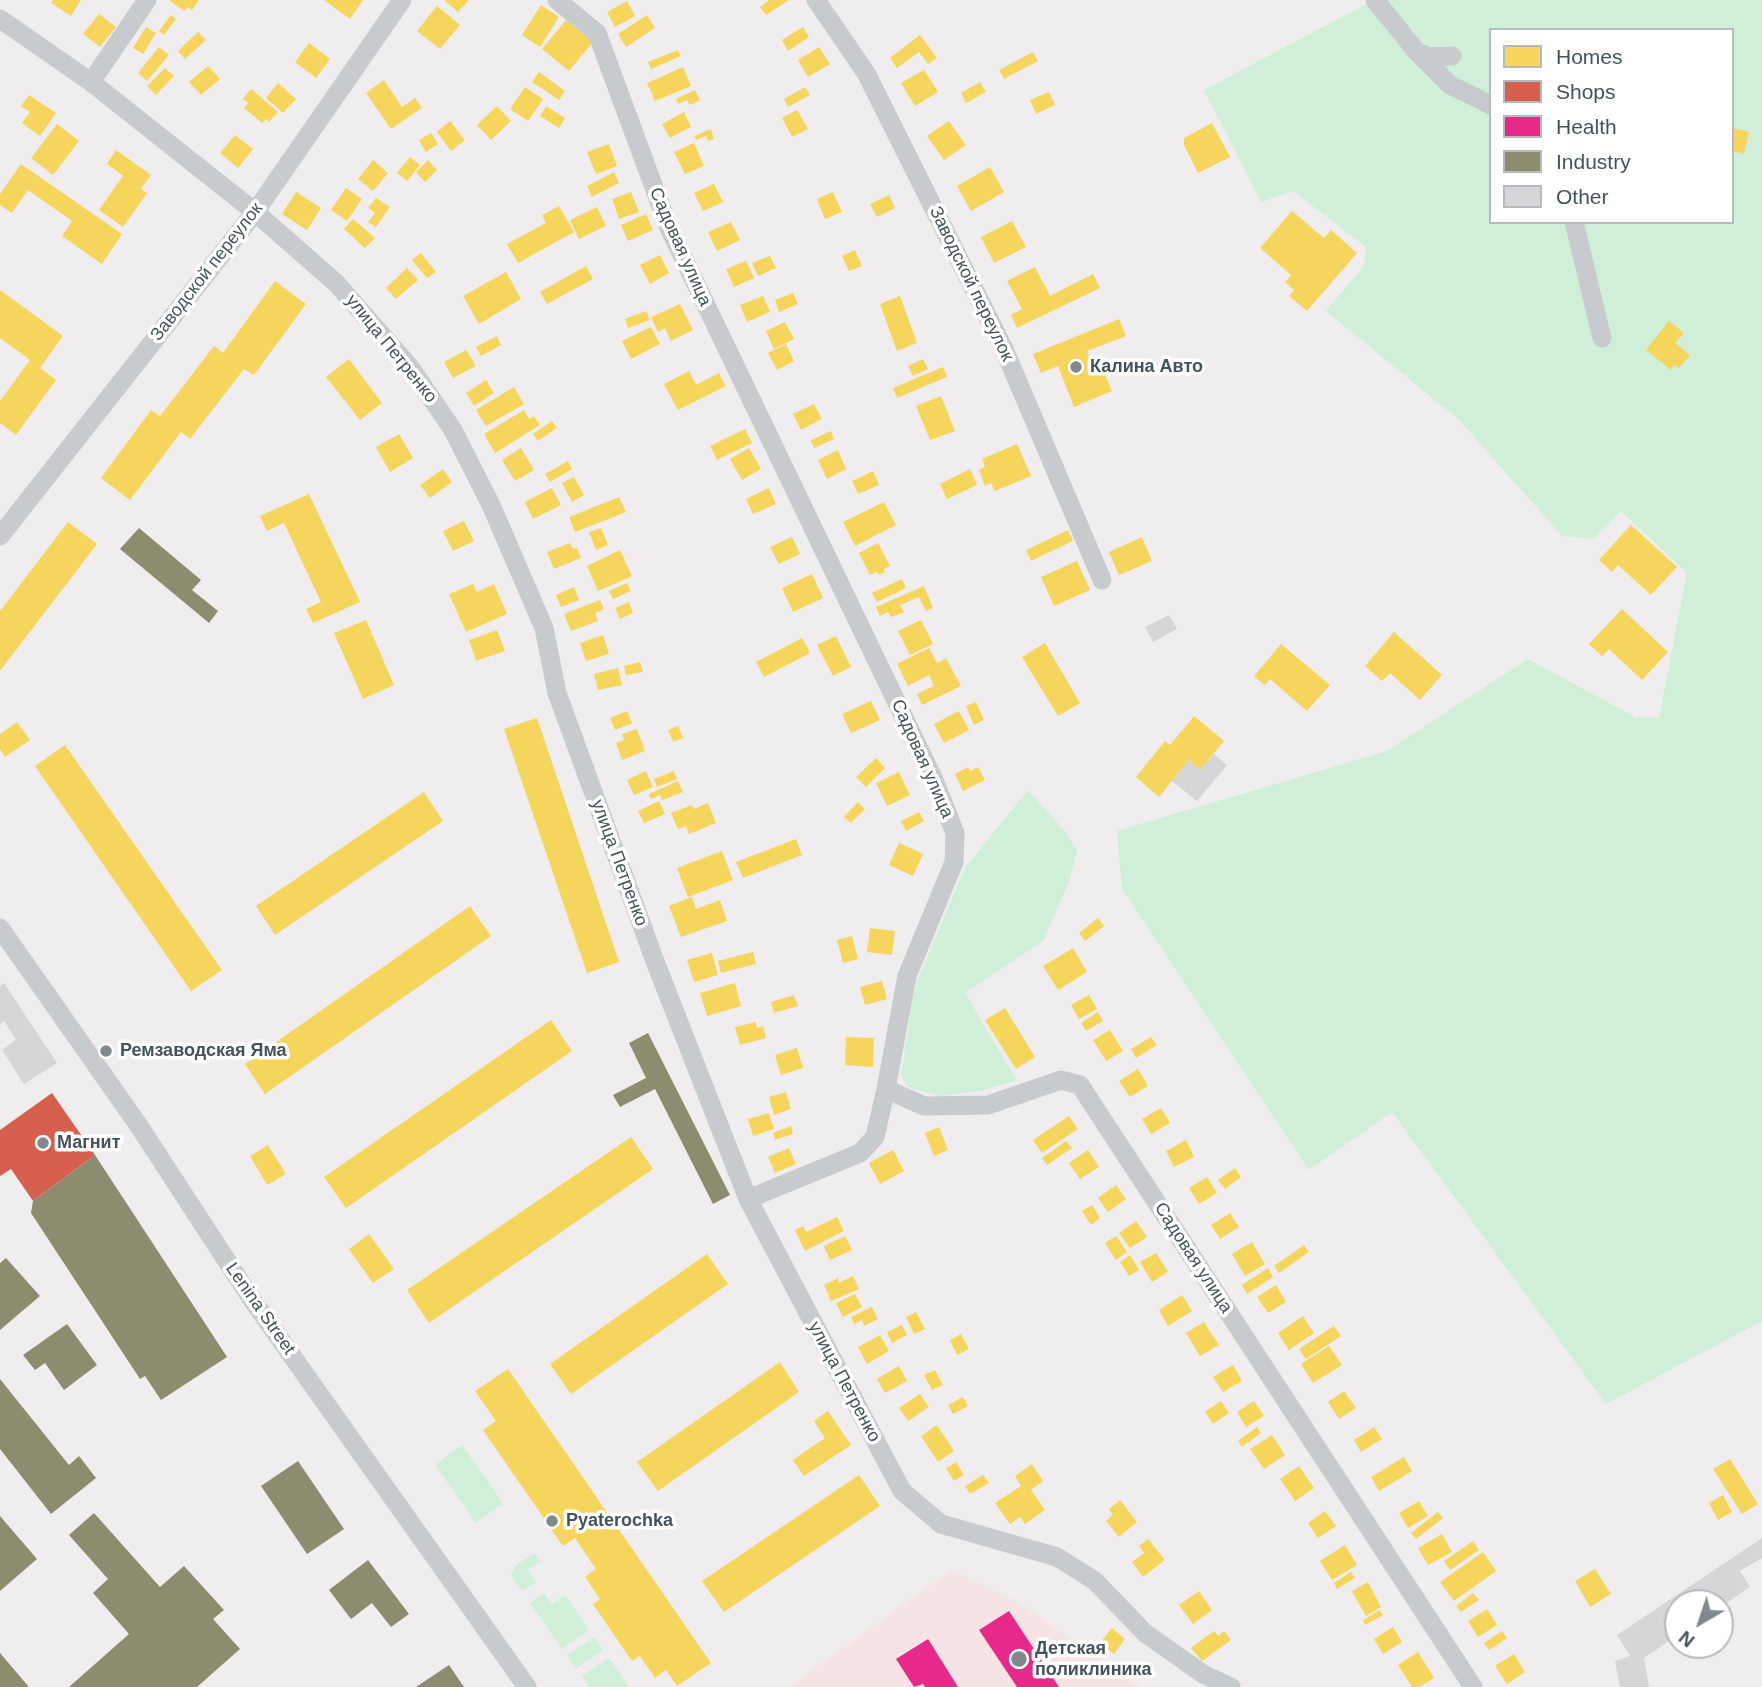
<!DOCTYPE html>
<meta charset="utf-8">
<style>
body{margin:0}
#map{position:relative;width:1762px;height:1687px;overflow:hidden;background:#efedee;font-family:Helvetica,sans-serif}
canvas{display:block}
.legend{position:absolute;left:1489px;top:28px;width:245px;height:196px;box-sizing:border-box;background:#fff;border:2px solid #b4babd;margin:0;padding:9px 12px;list-style:none;font-size:21px;color:#44535b}
.legend li{display:flex;align-items:center;gap:14px;height:35px}
.legend b{width:35px;border:2px solid #b4babd}
.north{position:absolute;left:1664px;top:1589px;width:70px;height:70px;box-sizing:border-box;background:#fff;border:2px solid #b4babd;border-radius:50%;rotate:219deg;font-size:19px;font-weight:700;line-height:28px;text-align:center;color:#44535b}
.north::after{content:'';display:block;margin:auto;width:24px;height:32px;background:#80898e;clip-path:polygon(50% 0,100% 100%,50% 72%,0 100%)}
</style>
<div id="map">
<canvas width="1762" height="1687"></canvas>
<ul class="legend">
<li><b style="height:19px;background:#f6d55c"></b>Homes</li>
<li><b style="height:19px;background:#d6604d"></b>Shops</li>
<li><b style="height:19px;background:#e7298a"></b>Health</li>
<li><b style="height:19px;background:#8c8c6e"></b>Industry</li>
<li><b style="height:19px;background:#d6d6d8"></b>Other</li>
</ul>
<div class="north">N</div>
</div>
<script>
const context = document.querySelector('canvas').getContext('2d');
context.lineJoin = 'round';
function paint(path, color) { context.fillStyle = color; context.fill(path, 'evenodd'); }
function trace(path, color, width, dash) { context.strokeStyle = color; context.lineWidth = width; context.lineCap = dash ? 'butt' : 'round'; context.setLineDash(dash || []); context.stroke(path); }
function label(font, color, halo, rows, align = 'center') {
  context.font = font + ' Helvetica,sans-serif'; context.lineWidth = 7; context.setLineDash([]); context.textBaseline = 'middle'; context.strokeStyle = halo; context.fillStyle = color; for (const [text, x, y, turn = 0] of rows) {
    context.save(); context.translate(x, y); context.rotate((+turn || 0) * Math.PI / 180); context.textAlign = isNaN(turn) ? turn : align; if (halo) context.strokeText(text, 0, 0); context.fillText(text, 0, 0); context.restore();
  }
}
paint(new Path2D(`
 M951,1570l64,30 125,87h-351z`), '#f6e3e4');
paint(new Path2D(`
 M1374,0h388v1321l-156,83 -214,-292 -83,58 -187,-281 -5,-58 270,-80 141,-92 107,58 24,1 28,-145 -66,-62 -27,28 -32,-3 -103,-116 -133,-109 38,-45 2,-19 -73,-56 -32,11 -57,-112zM1491,30h241v192h-241z
 M1028,790l38,42 11,19 -8,31 -26,59 -78,52 52,88 -38,10 -38,5 -33,-9 -7,-11 13,-87 51,-121z
 M462,1445l41,58 -27,20 -41,-58z
 M534,1553l7,8 -13,9 8,12 -14,9 -11,-15 4,-10z
 M544,1593l8,11 13,-9 24,35 -27,19 -32,-46z
 M594,1637l9,13 -27,19 -9,-13z
 M609,1658l20,29h-40l-7,-11z`), '#d0efd9');
paint(new Path2D(`
 M53,0h28l-10,16 -20,-13z
 M169,0h30l-7,10 -4,-3 -4,4z
 M324,0h39l-13,19z
 M444,0h25l-11,12z
 M769,0h20l-23,15 -6,-8z
 M627,1l8,15 -20,11 -8,-15z
 M541,5l18,12 -19,30 -18,-12z
 M437,6l23,19 -20,24 -23,-18z
 M99,14l17,13 -16,20 -17,-13z
 M171,15l5,4 -12,16 -5,-4z
 M647,15l8,13 -29,19 -8,-13z
 M566,20l27,22 -24,29 -27,-22z
 M146,27l10,6 -13,21 -10,-6z
 M803,27l6,10 -21,14 -6,-11z
 M198,32l8,8 -21,19 -7,-8z
 M920,35l17,23 -9,6 -9,-12 -22,16 -7,-10z
 M309,43l21,16 -14,19 -21,-16z
 M159,47l10,8 -22,26 -9,-8z
 M819,47l11,17 -22,13 -10,-17z
 M678,50l3,6 -30,13 -3,-7z
 M1033,52l5,9 -34,18 -5,-9z
 M208,66l12,13 -19,16 -12,-13z
 M683,67l8,19 -36,15 -8,-18z
 M165,68l9,8 -18,19 -9,-9z
 M924,70l14,22 -23,14 -14,-23z
 M539,72l26,19 -6,9 -27,-18z
 M384,80l18,27 13,-9 7,10 -31,21 -25,-36z
 M980,82l6,10 -20,11 -5,-10z
 M278,83l18,16 -13,14 -17,-15z
 M525,87l18,12 -15,22 -18,-12z
 M805,87l5,8 -22,12 -4,-8z
 M251,89l27,23 -9,10 -3,-3 -4,4 -18,-15 4,-5 -5,-4z
 M695,90l5,10 -10,5 -3,-5 -9,4 -2,-5z
 M1049,92l6,13 -19,9 -6,-14z
 M29,95l27,18 -16,23 -18,-13 8,-11 -9,-6z
 M497,106l14,15 -20,19 -14,-15z
 M546,106l19,12 -6,10 -19,-12z
 M797,110l11,19 -16,8 -10,-19z
 M684,112l7,15 -21,11 -8,-14z
 M450,121l15,19 -14,11 -14,-19z
 M949,121l17,24 -22,15 -17,-24z
 M1212,123l18,34 -32,16 -14,-28v-7z
 M57,124l22,17 -26,34 -22,-17z
 M1732,128l17,4 -5,22 -12,-3z
 M711,129l3,10 -6,2 -2,-5 -10,4 -2,-4z
 M431,133l7,11 -12,8 -7,-12z
 M235,135l18,14 -15,19 -18,-15z
 M694,143l10,23 -19,8 -11,-22z
 M609,144l8,22 -21,8 -9,-22z
 M116,150l35,25 -10,14 6,4 -24,34 -24,-17 24,-34 -16,-12z
 M410,157l10,8 -13,16 -10,-8z
 M373,160l15,13 -15,18 -15,-12z
 M428,160l9,10 -12,12 -9,-10z
 M21,164l101,70 -20,30 -40,-28 10,-15 -44,-31 -16,23 -12,-8v-11z
 M990,167l14,25 -33,19 -14,-25z
 M614,172l5,11 -27,14 -5,-11z
 M714,184l9,18 -20,9 -9,-18z
 M346,188l16,11 -15,22 -16,-11z
 M296,192l25,16 -14,22 -25,-16z
 M631,192l8,20 -20,7 -7,-20z
 M833,192l9,20 -17,7 -8,-20z
 M889,195l6,13 -18,9 -7,-13z
 M376,198l14,9 -14,20 -8,-5 7,-9 -7,-5z
 M559,206l15,26 -56,31 -11,-19 39,-21 -4,-8z
 M597,207l9,19 -27,13 -9,-19z
 M1292,211l32,27 7,-8 26,23 -50,58 -18,-15 5,-6 -9,-8 6,-7 -31,-27z
 M646,214l7,16 -25,11 -7,-16z
 M353,219l22,19 -10,10 -21,-19z
 M1012,221l14,26 -32,16 -13,-26z
 M731,222l9,18 -23,11 -9,-19z
 M855,250l7,16 -13,5 -7,-15z
 M421,253l15,19 -9,6 -15,-18z
 M660,255l9,18 -19,11 -10,-19z
 M770,256l6,12 -18,8 -6,-13z
 M746,261l8,17 -20,9 -8,-18z
 M586,266l7,13 -46,25 -7,-12z
 M1035,267l15,29 43,-22 7,14 -83,40 -6,-13 11,-6 -15,-28z
 M407,268l11,12 -22,19 -10,-11z
 M506,272l15,27 -42,25 -16,-28z
 M275,281l31,23 -52,71 -10,-6 -54,70 -9,-7 -51,68 -29,-22 50,-68 9,6 54,-70 9,7z
 M0,290l63,46 -23,32 16,12 -40,55 -16,-12v-22l30,-41 -30,-22z
 M793,293l5,11 -19,8 -4,-12z
 M763,296l7,16 -23,10 -7,-17z
 M900,296l17,47 -20,8 -17,-47z
 M680,304l13,26 -22,11 -6,-13 -7,4 -7,-15z
 M646,311l4,9 -22,8 -3,-9z
 M1119,319l7,17 -39,15 9,22 7,-3 9,21 -38,16 -16,-41 -17,7 -8,-19z
 M1669,321l15,12 -9,10 15,12 -11,13 -5,-3 -3,5 -25,-20z
 M785,322l9,17 -20,10 -8,-18z
 M651,327l9,17 -29,15 -9,-18z
 M497,336l4,9 -20,11 -5,-9z
 M786,344l8,17 -17,9 -9,-17z
 M466,350l10,16 -23,12 -9,-16z
 M349,359l33,44 -22,17 -34,-43z
 M923,359l5,10 -15,7 -5,-10z
 M943,367l4,10 -50,21 -4,-10z
 M689,371l7,14 23,-12 7,13 -48,24 -14,-26z
 M486,380l8,13 -20,13 -8,-13z
 M514,387l10,17 -38,22 -10,-16z
 M941,396l14,35 -25,9 -14,-34z
 M814,404l8,15 -21,11 -8,-16z
 M524,410l5,9 5,-3 6,9 -45,28 -11,-19z
 M552,421l5,7 -19,13 -5,-7z
 M745,429l7,14 -35,17 -7,-14z
 M831,431l3,8 -20,9 -3,-8z
 M399,434l14,24 -23,14 -14,-25z
 M1017,444l14,32 -36,15 -4,-8 -6,3 -6,-16 6,-3 -3,-8z
 M521,448l13,22 -19,11 -13,-21z
 M749,448l12,21 -19,11 -12,-21z
 M838,450l8,19 -19,10 -9,-19z
 M568,461l4,8 -22,13 -5,-8z
 M443,469l9,13 -22,16 -10,-13z
 M970,469l7,16 -30,14 -7,-15z
 M873,471l6,14 -21,9 -6,-13z
 M574,477l10,18 -12,7 -10,-19z
 M552,488l9,17 -28,14 -8,-17z
 M769,488l7,16 -23,10 -7,-15z
 M309,494l51,108 -47,21 -7,-14 15,-7 -37,-79 -17,8 -7,-15z
 M619,497l7,15 -51,20 -6,-15z
 M884,502l12,23 -41,21 -12,-24z
 M464,521l10,20 -21,10 -10,-20z
 M68,522l29,22 -97,127v-60z
 M1631,525l46,42 -26,28 -33,-30 -6,7 -13,-12z
 M601,528l7,17 -12,5 -7,-18z
 M1068,530l5,11 -42,20 -5,-11z
 M792,537l8,17 -21,10 -9,-17z
 M1142,537l10,24 -33,14 -10,-23z
 M570,543l3,6 4,-1 4,10 -27,11 -7,-17z
 M878,543l12,23 -6,3 1,3 -6,3 -2,-3 -7,3 -11,-22z
 M620,550l12,26 -34,15 -11,-25z
 M1077,561l13,29 -36,16 -13,-29z
 M812,574l11,24 -30,14 -11,-24z
 M902,579l4,9 -29,14 -5,-9z
 M627,583l4,8 -18,8 -4,-8z
 M473,584l4,8 17,-8 13,30 -41,18 -17,-38z
 M924,586l9,22 -7,3 -7,-14 -19,8 4,7 -13,5 -3,-5 -8,4 -4,-9z
 M574,587l5,13 -18,7 -5,-12z
 M600,600l4,9 -9,4 3,8 -27,10 -7,-17z
 M629,602l4,11 -13,6 -5,-11z
 M1622,609l46,43 -26,28 -33,-31 -7,7 -13,-12z
 M366,620l28,65 -31,14 -29,-66z
 M921,620l12,24 -23,11 -12,-24z
 M497,630l8,21 -29,10 -7,-21z
 M1394,632l48,43 -22,25 -30,-27 -8,8 -17,-15z
 M603,635l6,19 -23,7 -6,-18z
 M836,636l15,31 -18,9 -16,-31z
 M802,638l8,15 -46,24 -8,-15z
 M1045,643l35,60 -22,13 -36,-59z
 M1281,644l49,41 -23,26 -37,-32 -5,6 -11,-9z
 M929,648l8,15 9,-5 15,28 -39,19 -5,-11 17,-8 -5,-11 -21,11 -11,-22z
 M640,662l3,10 -17,3 -2,-9z
 M618,668l4,17 -24,5 -4,-16z
 M871,701l9,19 -29,13 -9,-19z
 M976,702l8,18 -10,5 -8,-19z
 M627,711l5,12 -17,7 -5,-12z
 M959,711l10,19 -25,13 -10,-19z
 M1194,716l30,25 -24,29 -11,-10 -30,37 -23,-20 29,-36 5,4z
 M537,718l82,244 -32,11 -83,-244z
 M17,722l13,18 -25,17 -5,-8v-15z
 M678,726l5,12 -10,4 -5,-12z
 M637,729l8,22 -23,9 -6,-17 8,-3 -2,-6z
 M65,745l157,225 -31,21 -156,-225z
 M876,758l9,10 -19,19 -10,-10z
 M968,767l2,4 8,-4 7,13 -22,11 -8,-17z
 M646,771l7,16 -19,8 -7,-15z
 M674,771l3,8 -20,8 -3,-8z
 M899,772l11,23 -23,11 -11,-23z
 M678,781l5,11 -21,8 -2,-5 -9,4 -2,-5z
 M424,792l19,29 -168,114 -19,-29z
 M659,801l6,13 -21,9 -6,-12z
 M858,802l7,7 -14,14 -7,-6z
 M708,803l8,20 -27,11 -3,-8 -8,3 -7,-16 21,-8 2,4z
 M919,812l5,9 -18,10 -5,-10z
 M796,839l6,16 -59,23 -7,-16z
 M899,843l24,11 -10,22 -24,-11z
 M722,851l11,29 -45,17 -11,-29z
 M692,897l4,12 24,-9 7,21 -46,16 -12,-31z
 M470,906l21,30 -226,158 -20,-30z
 M1098,918l6,8 -19,15 -6,-8z
 M870,928l25,3 -3,24 -25,-3z
 M852,936l6,23 -15,4 -6,-23z
 M1073,948l14,24 -29,18 -15,-24z
 M753,952l3,12 -35,9 -3,-12z
 M712,953l6,22 -24,7 -7,-22z
 M882,981l5,18 -22,6 -5,-18z
 M735,983l6,23 -34,10 -7,-23z
 M794,995l4,11 -24,7 -3,-11z
 M1089,995l8,14 -18,10 -8,-14z
 M1005,1008l30,49 -19,12 -31,-49z
 M1098,1012l5,9 -17,10 -5,-8z
 M551,1020l21,31 -226,157 -22,-31z
 M756,1022l1,6 6,-2 3,12 -26,7 -5,-18z
 M1110,1030l13,21 -17,10 -13,-21z
 M846,1037l28,1 -1,29 -28,-2z
 M1151,1037l6,8 -21,13 -5,-9z
 M797,1048l6,20 -22,7 -6,-20z
 M1138,1069l10,17 -18,11 -11,-16z
 M786,1092l5,17 -17,6 -5,-18z
 M1161,1108l9,15 -19,11 -9,-15z
 M769,1113l5,16 -21,7 -5,-17z
 M1069,1116l9,13 -36,24 -9,-13z
 M791,1126l2,8 -18,6 -2,-7z
 M939,1127l9,23 -14,6 -9,-23z
 M631,1137l22,32 -224,154 -22,-33z
 M1186,1140l8,17 -20,10 -8,-16z
 M1066,1141l6,7 -25,17 -5,-7z
 M268,1145l18,29 -19,11 -17,-29z
 M789,1148l7,16 -21,9 -7,-16z
 M893,1150l11,21 -24,13 -11,-21z
 M1088,1150l11,17 -19,12 -11,-16z
 M1235,1168l6,9 -16,12 -7,-9z
 M1207,1177l10,16 -18,11 -10,-16z
 M1116,1185l10,14 -18,13 -10,-14z
 M1092,1205l8,13 -9,7 -9,-14z
 M1230,1213l9,14 -19,12 -9,-14z
 M837,1217l7,14 -39,20 -10,-21 8,-4 3,6z
 M1136,1221l11,16 -17,11 -11,-15z
 M369,1234l25,35 -21,14 -24,-34z
 M845,1236l7,14 -22,10 -6,-14z
 M1116,1236l11,16 -11,8 -11,-17z
 M1252,1242l13,22 -20,12 -13,-22z
 M1304,1245l5,7 -30,21 -5,-7z
 M1156,1253l12,19 -16,10 -12,-20z
 M707,1254l21,30 -157,110 -21,-30z
 M1130,1255l9,15 -10,6 -9,-14z
 M1268,1268l5,9 -26,17 -5,-9z
 M853,1276l6,13 -28,12 -7,-16 14,-7 1,5z
 M1276,1285l10,17 -18,11 -11,-16z
 M855,1294l7,13 -19,10 -7,-14z
 M1182,1295l10,16 -24,15 -9,-16z
 M872,1307l6,12 -14,7 -2,-6 -8,4 -3,-7z
 M916,1312l9,17 -11,5 -8,-17z
 M1303,1316l11,17 -25,17 -11,-17z
 M1204,1322l15,23 -19,11 -14,-23z
 M902,1325l5,10 -15,8 -5,-11z
 M1334,1326l7,10 -35,23 -7,-10z
 M961,1334l8,15 -12,6 -7,-15z
 M880,1335l9,16 -22,13 -9,-17z
 M1329,1346l13,19 -29,18 -12,-19z
 M780,1362l19,30 -141,99 -21,-29z
 M1233,1365l9,16 -19,11 -10,-15z
 M899,1366l8,15 -22,12 -8,-14z
 M508,1369l203,294 -34,23 -11,-16 -11,8 -15,-22 -8,5 -39,-57 7,-5 -15,-22 11,-8 -21,-31 -12,8 -80,-116 13,-9 -21,-30z
 M935,1370l8,15 -11,5 -8,-15z
 M1344,1391l12,17 -17,11 -11,-17z
 M920,1394l9,13 -21,14 -9,-13z
 M963,1397l5,9 -15,8 -5,-9z
 M1221,1401l8,12 -16,11 -8,-12z
 M1254,1401l10,15 -18,11 -9,-15z
 M828,1411l23,34 -47,31 -11,-16 32,-22 -11,-17z
 M937,1425l17,26 -16,11 -17,-26z
 M1257,1427l4,6 -19,14 -4,-6z
 M1374,1427l8,12 -21,13 -7,-12z
 M1272,1435l13,20 -21,14 -14,-20z
 M1404,1457l8,14 -33,20 -8,-14z
 M1730,1459l28,45 -16,10 -29,-45z
 M956,1462l8,13 -10,6 -8,-13z
 M1032,1464l11,17 -12,9 14,20 -20,14 -5,-7 -10,7 -15,-21 26,-17 -6,-10z
 M1299,1466l15,22 -19,13 -15,-22z
 M859,1475l21,31 -156,106 -22,-31z
 M983,1475l6,8 -19,11 -5,-8z
 M1723,1495l9,17 -14,8 -9,-17z
 M1120,1500l17,22 -18,15 -13,-16 7,-6 -4,-6z
 M1419,1501l9,15 -20,12 -9,-15z
 M1325,1511l11,15 -18,12 -10,-15z
 M1438,1512l5,6 -27,21 -5,-6z
 M1442,1534l10,18 -24,13 -10,-17z
 M1148,1539l17,21 -22,17 -11,-15 12,-9 -5,-7z
 M1473,1541l6,9 -29,20 -6,-9z
 M1345,1545l12,20 -25,15 -12,-19z
 M1483,1552l13,19 -42,30 -14,-19z
 M1595,1569l16,25 -21,13 -15,-26z
 M1351,1572l4,6 -18,11 -3,-6z
 M1368,1582l13,25 -15,9 -14,-25z
 M1199,1591l13,19 -19,14 -14,-19z
 M1473,1593l6,7 -18,12 -5,-6z
 M1487,1609l10,16 -19,12 -10,-16z
 M1380,1610l3,5 -18,10 -2,-5z
 M1393,1627l9,15 -19,12 -9,-15z
 M1112,1628l13,11 -11,15 -14,-11z
 M1214,1631l4,5 6,-5 7,9 -29,21 -11,-13z
 M1502,1631l5,7 -18,12 -5,-7z
 M1418,1652l16,26 -15,9h-7l-14,-22z
 M1514,1654l11,18 -18,12 -12,-18z`), '#f6d55c');
paint(new Path2D(`
 M52,1093l43,62 -62,46 -22,-32 -11,7v-46z`), '#d6604d');
paint(new Path2D(`
 M1009,1611l50,76h-42l-38,-57z
 M928,1639l30,48h-33l-2,-3 -9,3 -18,-28z`), '#e7298a');
paint(new Path2D(`
 M139,528l62,52 -9,10 26,21 -9,12 -89,-74z
 M648,1033l82,162 -17,9 -58,-115 -35,18 -7,-12 33,-17 -17,-35z
 M95,1155l132,202 -66,43 -16,-24 -5,3 -109,-166 2,-12z
 M6,1258l34,38 -40,34v-67z
 M67,1324l30,41 -33,25 -19,-27 -10,7 -12,-15z
 M0,1379l69,86 10,-9 17,22 -45,36 -51,-65z
 M298,1461l46,68 -37,25 -46,-68z
 M94,1513l66,74 24,-21 40,44 -11,9 27,30 -43,38h-128l60,-53 -36,-41 15,-14 -39,-44z
 M0,1516l37,43 -37,32z
 M368,1560l41,54 -18,13 -19,-24 -21,16 -22,-29z
 M0,1653l29,34h-29z
 M449,1665l15,22h-48z`), '#8c8c6e');
paint(new Path2D(`
 M1169,615l8,14 -24,13 -8,-15z
 M1214,754l13,11 -30,36 -25,-20 17,-21 11,10z
 M4,983l53,80 -33,21 -22,-34 14,-10 -12,-19 -4,3v-38z
 M1762,1538v20l-22,13 10,16 -30,20v-4h-42v32l-34,23 5,29h-29l-5,-26 15,-5 -13,-21z`), '#d6d6d8');
trace(new Path2D(`
 M557,0l40,33 72,195 265,552 21,53 -1,29 -47,114 -21,113 38,17 64,-1 73,-25 19,5 393,602
 M816,0l50,73 138,276 98,231
 M1375,0l42,52 13,5 22,-1
 M0,19l91,63 164,130 81,71 74,84 43,63 38,75 53,123 13,65 99,271 92,235 154,292 39,33 116,33 38,24 50,52 58,41 28,13
 M1418,53l32,32 41,20
 M91,82l56,-82
 M1574,222l28,116
 M0,536l255,-324 147,-212
 M0,928l139,198 114,175 274,386
 M748,1199l112,-46 15,-16 11,-48`), '#c7cbcd', 19);
for (const [x, y, r, color] of [
 [1076,367,7,"#80898e"],
 [106,1051,7,"#80898e"],
 [43,1143,7,"#80898e"],
 [552,1521,7,"#80898e"],
 [1019,1659,9,"#80898e"]
]) { const dot = new Path2D(); dot.arc(x, y, r, 0, 2 * Math.PI); context.fillStyle = color; context.fill(dot); trace(dot, '#fff', 2.5); }
label('18px', '#44535b', '#fff', [
 ["Садовая улица",680,247,66],
 ["Заводской переулок",207,272,-52],
 ["Заводской переулок",971,284,64],
 ["улица Петренко",391,349,51],
 ["Садовая улица",922,759,66],
 ["улица Петренко",619,863,70],
 ["Садовая улица",1193,1258,57],
 ["Lenina Street",260,1309,55],
 ["улица Петренко",844,1382,62]
]);
label('bold 18px', '#44535b', '#fff', [
 ["Калина Авто",1090,367],
 ["Ремзаводская Яма",120,1051],
 ["Магнит",57,1143],
 ["Pyaterochka",566,1521],
 ["Детская",1035,1649],
 ["поликлиника",1035,1670]
], 'left');
</script>
